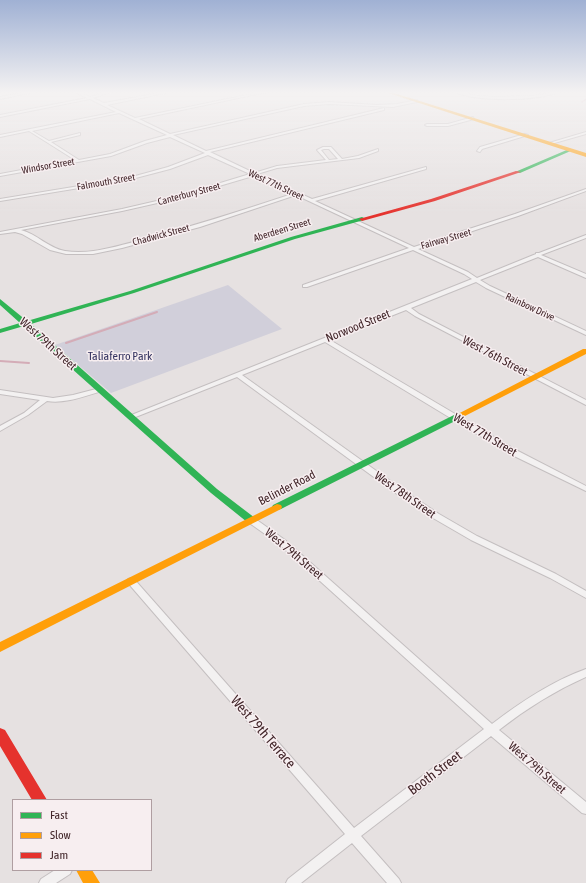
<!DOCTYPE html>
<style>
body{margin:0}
#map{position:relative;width:586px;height:883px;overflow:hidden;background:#e6e1e1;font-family:"Asap Condensed",sans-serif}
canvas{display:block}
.legend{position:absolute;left:12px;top:799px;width:140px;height:72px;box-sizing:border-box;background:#f7eef0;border:1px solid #af9ea1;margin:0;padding:5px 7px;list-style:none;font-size:12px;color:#42262a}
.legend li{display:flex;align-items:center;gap:8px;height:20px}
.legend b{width:20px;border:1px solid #af9ea1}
</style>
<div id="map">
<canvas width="586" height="883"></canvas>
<ul class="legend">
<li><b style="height:5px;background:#30b455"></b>Fast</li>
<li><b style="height:5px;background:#ff9f0a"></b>Slow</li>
<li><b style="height:5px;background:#e5322d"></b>Jam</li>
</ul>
</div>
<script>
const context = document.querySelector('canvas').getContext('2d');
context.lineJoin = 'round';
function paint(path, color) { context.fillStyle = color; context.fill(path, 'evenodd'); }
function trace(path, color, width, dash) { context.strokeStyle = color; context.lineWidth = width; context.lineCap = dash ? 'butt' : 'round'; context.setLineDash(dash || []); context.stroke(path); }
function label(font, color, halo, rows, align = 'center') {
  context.font = font + ' "Asap Condensed",sans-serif'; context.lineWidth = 3; context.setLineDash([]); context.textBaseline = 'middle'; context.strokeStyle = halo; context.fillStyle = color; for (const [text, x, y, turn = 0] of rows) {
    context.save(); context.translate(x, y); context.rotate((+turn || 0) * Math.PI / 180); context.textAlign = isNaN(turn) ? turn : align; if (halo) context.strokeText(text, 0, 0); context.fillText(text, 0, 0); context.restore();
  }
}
paint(new Path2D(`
 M228,285l54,44 -171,64 -56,-48z`), '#d1cfda');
trace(new Path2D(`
 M582,102l4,-3`), '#d4acb7', 1.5);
trace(new Path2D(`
 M66,343l91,-31
 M0,361l29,2`), '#d4acb7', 2);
const street = new Path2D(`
 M28,92h6l-34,7v-2z
 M75,92h4l11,5 16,-5h5l-18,6 11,5 60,-11h6l-63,13 28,13 126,-26h6l-128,27 31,15 134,-30 25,-2 48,3 20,-1 20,-4v2l-24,5 -64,-3 -25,2 -131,29 33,16 178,-43v2l-174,42 44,21 23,-7 49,-6 -9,-10 6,-3h8l11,12 16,-3 20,-7v2l-19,7 -82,10 -20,6 55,25 114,-32v2l-111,32 99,46 101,-33 71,-25v2l-68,25 -100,33 50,23 9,6 59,-24v-1h3l47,-18v3l-45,17 45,19v4l-48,-21 -58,23 10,6 96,45v4l-100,-47 -10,-6 -65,26 8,6 167,86v5l-171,-89 -9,-6 -76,30 186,110 70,36v5l-76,-37 -185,-112 -83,33 161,115 36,24 38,22 79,38 30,17v7l-36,-20 -79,-38 -38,-22 -36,-24 -160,-117 -104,41h-4l-1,-1 1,-1 343,-137 -8,-5 -51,-24 -106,37h-4v-2l106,-37 -113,-53 -96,32 -78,21 -29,6h-27l-16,-4 -28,-16 -7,-2 -15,2v-2l122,-23 52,-12 76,-23 -42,-19 -38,14 -42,11 -128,21v-2l128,-21 40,-11 37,-14 -35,-16 -23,6 -36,13 -111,20v-2l75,-14 -46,-29 -29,6v-2l116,-23 -26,-13 -90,18v-2l87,-17zM119,113l48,22 -22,6 -35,13 -31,6 -28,-18 29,-7v-2l-31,8 -17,-10zM324,149h5l9,10 -9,1 -8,-10zM253,176l39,18c-51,17 -102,33 -155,47 -23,6 -48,14 -72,10 -17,-3 -28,-17 -44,-21l101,-19 53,-12z
 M456,92h5l18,4 17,1 34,-1 29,-4c-21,9 -82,10 -103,0z
 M473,117l1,2 -26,7h-21l-2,-1 2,-1h21z
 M586,132v2l-35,10 -2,-1z
 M525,134l3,1 -46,14 -2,3 -3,-1 3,-4z
 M100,388l2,1 1,1 -1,1c-17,5 -37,13 -55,10l-19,14 -28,16v-5l24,-13 16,-13 -40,-6v-4l53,8 20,-3z
 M251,517l3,1 31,22 207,184c29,-22 60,-43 94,-55v8c-32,14 -60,32 -87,53l87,72v12l-4,-1 -91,-77 -130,100 38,43 2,4h-14l-35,-40 -51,40h-15l2,-4 57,-45 -217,-251 -1,-2 1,-2 3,-1 3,1 220,249 130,-99 -205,-185 -31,-22 -1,-2 1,-2z
 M55,870h17l-2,4 -14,9h-17l2,-4z`);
trace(street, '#c4bfc0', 2);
paint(street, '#f3f1f1');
paint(new Path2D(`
 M569,149l4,1 -53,23 -5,-1z
 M362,217l2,1v2l-69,19 -161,54 -103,31 186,165 38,29 1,2 -1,2h-8l-36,-29 -187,-167 -24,7v-4l20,-6 -20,-18v-6l27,22 103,-30 161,-54z
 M458,413l4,3 -1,2 -180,91 -4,1 -5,-3 1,-2z`), '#30b455');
paint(new Path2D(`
 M385,92h6l195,61v4z
 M583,349h3v5l-125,64 -3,1 -4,-3z
 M277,504l4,1 1,2 -1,2 -281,143v-10z
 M76,870h16l8,13h-17z`), '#ff9f0a');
paint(new Path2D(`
 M516,171l5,1 -86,29 -73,20 -3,-2 72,-20z
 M0,728l5,2 42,70h-15l-32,-54z`), '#e5322d');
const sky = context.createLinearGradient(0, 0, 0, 215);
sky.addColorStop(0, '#a0b1d4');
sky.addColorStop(0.43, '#f4f2f2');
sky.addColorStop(1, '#f4f2f200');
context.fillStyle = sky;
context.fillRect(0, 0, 586, 215);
label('10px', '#42262a', '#f7eef0', [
 ["Windsor Street",48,166,-10],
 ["Falmouth Street",106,182,-10],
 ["West 77th Street",276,185,25],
 ["Canterbury Street",189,194,-15],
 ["Aberdeen Street",282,230,-17],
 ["Chadwick Street",161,235,-15],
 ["Fairway Street",446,239,-16],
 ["Rainbow Drive",530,307,25]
]);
label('12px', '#42262a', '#f7eef0', [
 ["Norwood Street",358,326,-22],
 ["West 79th Street",48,344,42],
 ["West 76th Street",495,356,28],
 ["West 77th Street",485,435,31],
 ["Belinder Road",287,488,-27],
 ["West 78th Street",405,495,35],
 ["West 79th Street",294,554,40],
 ["West 79th Street",537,768,41]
]);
label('12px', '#33325f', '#f7eef0', [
 ["Taliaferro Park",120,356]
]);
label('14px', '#42262a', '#f7eef0', [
 ["West 79th Terrace",263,732,49],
 ["Booth Street",435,773,-37]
]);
</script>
